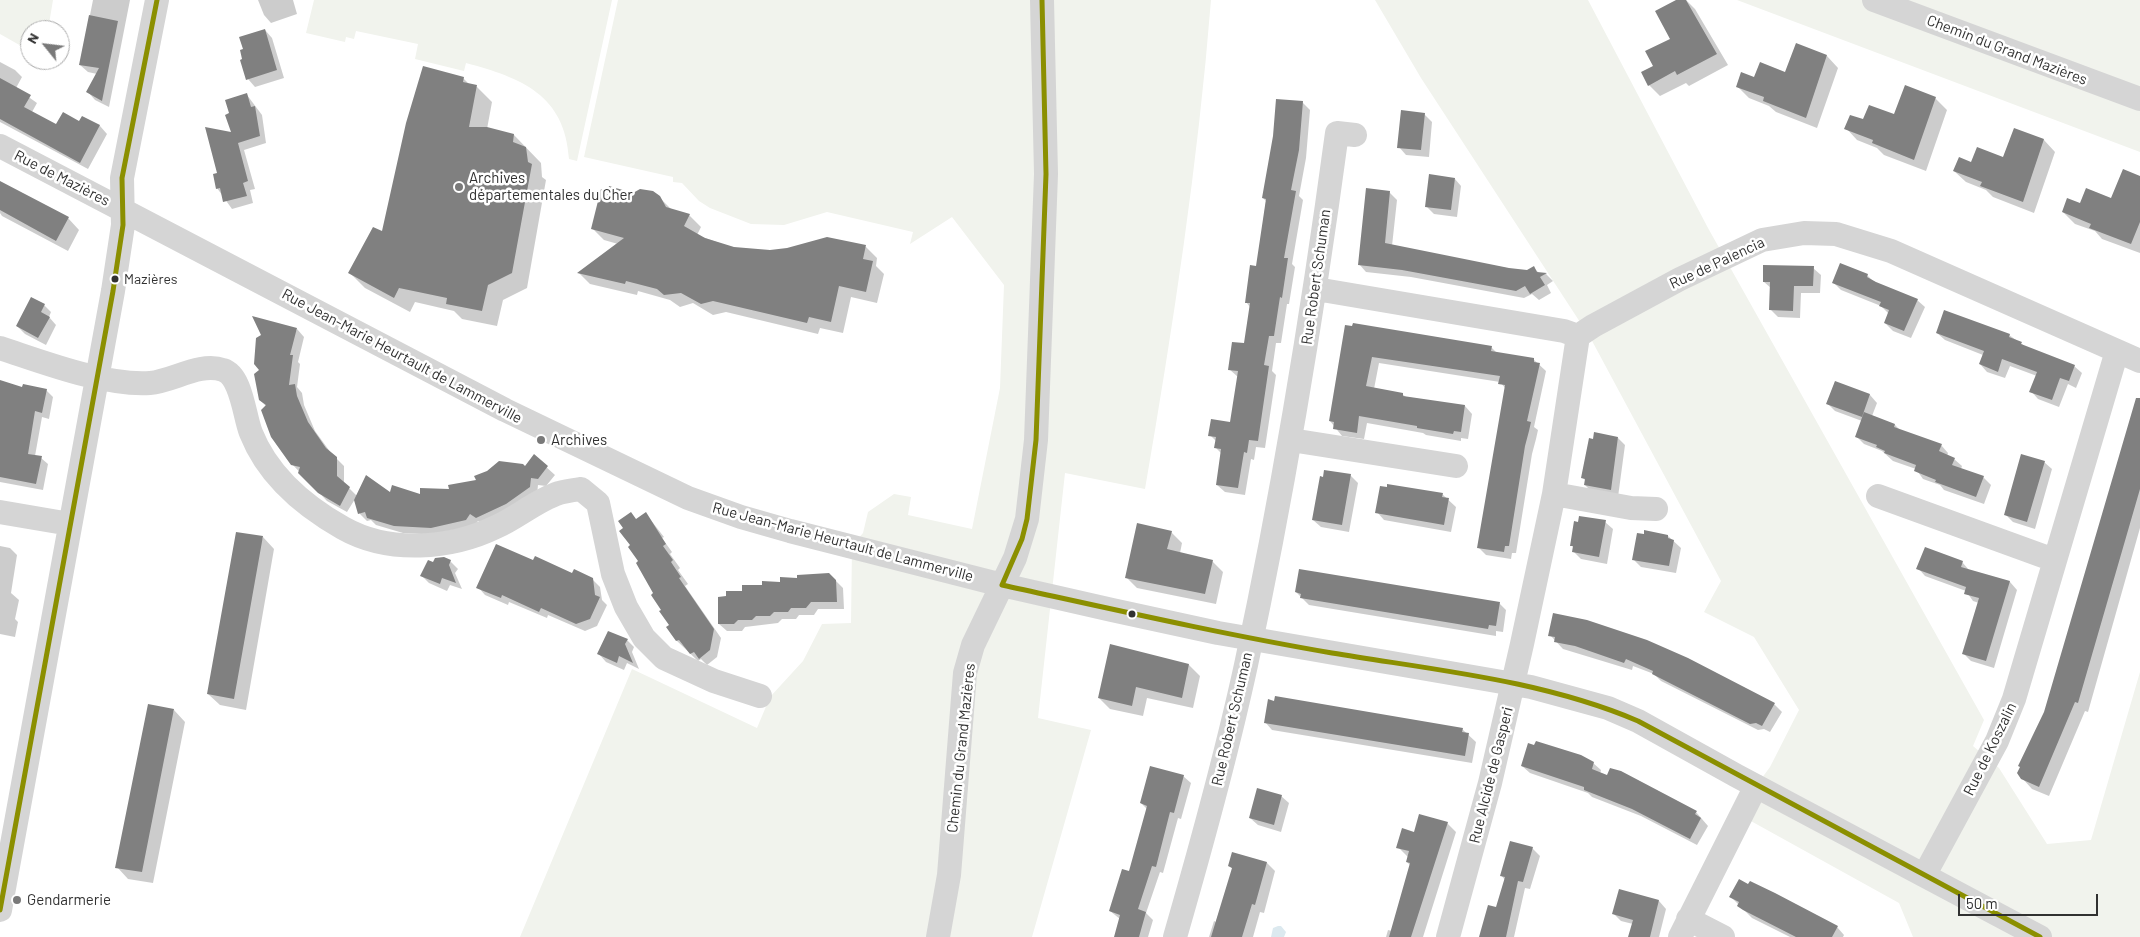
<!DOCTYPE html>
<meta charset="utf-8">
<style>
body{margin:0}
#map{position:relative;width:2140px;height:937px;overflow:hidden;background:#fff;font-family:Barlow,sans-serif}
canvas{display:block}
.north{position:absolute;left:20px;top:20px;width:50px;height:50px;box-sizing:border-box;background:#fff;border:1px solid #adadad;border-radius:50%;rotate:299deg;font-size:14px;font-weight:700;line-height:20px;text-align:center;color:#313131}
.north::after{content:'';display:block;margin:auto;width:18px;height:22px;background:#797979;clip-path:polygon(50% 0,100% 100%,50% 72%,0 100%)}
.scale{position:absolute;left:1958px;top:894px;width:140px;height:22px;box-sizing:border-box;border:2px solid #313131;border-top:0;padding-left:6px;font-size:15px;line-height:18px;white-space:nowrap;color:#313131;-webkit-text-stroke:4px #fff;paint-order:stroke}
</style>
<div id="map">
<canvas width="2140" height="937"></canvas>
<div class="north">N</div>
<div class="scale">50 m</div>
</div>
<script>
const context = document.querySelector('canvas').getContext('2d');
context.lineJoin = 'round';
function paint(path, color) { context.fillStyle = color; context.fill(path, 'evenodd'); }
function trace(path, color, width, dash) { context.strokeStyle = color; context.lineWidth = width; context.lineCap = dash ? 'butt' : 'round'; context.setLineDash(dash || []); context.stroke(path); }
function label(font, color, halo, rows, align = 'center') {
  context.font = font + ' Barlow,sans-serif'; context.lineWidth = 5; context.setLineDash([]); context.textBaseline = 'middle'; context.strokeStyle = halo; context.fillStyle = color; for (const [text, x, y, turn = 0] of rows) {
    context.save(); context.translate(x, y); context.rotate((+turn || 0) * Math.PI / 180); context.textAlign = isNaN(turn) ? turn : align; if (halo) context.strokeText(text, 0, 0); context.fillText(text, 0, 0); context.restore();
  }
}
paint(new Path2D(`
 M0,0h53l-5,30h-18v21l-30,-17z
 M314,0h298l-35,161 -8,-2c-4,-64 -47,-81 -103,-96l-2,8 -49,-12 3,-15 -62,-13 -2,8 -8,-2 -1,5 -39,-9z
 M618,0h593c-13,164 -38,327 -66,489l-80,-16 -27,245 53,12 -59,207h-512l112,-268 125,59 13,-31 33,-36 19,-37 29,-1 1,-77 11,-13 5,-21 26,-18 17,3 -3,18 64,14 28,-141 4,-103 -52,-68 -42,27 3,-12 -86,-20 -43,13 -33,-1 -41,-16 -11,-7 -17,-18 -9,-1v-5l-89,-20z
 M1375,0h213l120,228 276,492 -11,26 26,22 48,76 44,-4 49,-168v265h-227l-14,-34 -159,-88 16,-29 14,-19 29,-57 -45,-73 -50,-25 17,-31 -130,-242 -170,-261z
 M1737,0h403v152z`), '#f1f3ed');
paint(new Path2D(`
 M1278,926h3l5,6 -2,5h-13l2,-9z`), '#dce9ef');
paint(new Path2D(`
 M93,0h37l-21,107 -14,-7 -7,-8 9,-18 -9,-2 -8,-7z
 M258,0h35l4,14 -26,9 -7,-8z
 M1679,0h7l9,9 33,56 -39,21 -3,-3 -26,13 -11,-11 5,-19 17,-27z
 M265,30l7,8 12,40 -29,9 -7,-8z
 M1827,56l11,12 -21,60 -41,-16 -7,-6 -20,-8 -12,-12 18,-7 31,-5z
 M0,62l15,8 7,7 -6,11 21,15 -5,9 25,14 23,-3 3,-6 17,9 7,8 -19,35 -88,-47z
 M463,78l7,7 7,2 15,15 -5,27 27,6 27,28 1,14 4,3 -19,108 -24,12 -6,26 -35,-7 -8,-8 -39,-9 -5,10 -45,-24 -15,-15 33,-40z
 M247,95l15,20 4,28 -22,7 11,39 -5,1 3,13 -21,6 -15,-21 1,-14z
 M1935,98l12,12 -21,61 -42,-16 -7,-7 -20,-8 -11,-12 18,-7 31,-5z
 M1302,102l8,8 -4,48 -7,38 4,4 -11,64 3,3 -6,37h-2l-6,39h-5l-4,28 4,4 -11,73 -9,-1 -2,13 -3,-1 -6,36 -20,-3 -8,-7 4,-32 -5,-5 1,-6 -7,-7 21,-12 7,-46 -9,-8 16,-24 5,-38 -4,-5 11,-35 9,-66 -3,-3z
 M1424,114l8,8 -3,35 -23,-2 -7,-8z
 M2015,129l29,11 11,12 -21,61 -41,-16 -7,-7 -20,-8 -12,-11 18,-8 31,-5z
 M2140,177v76l-38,-14 -7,-8 -20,-7 -12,-12 18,-7 31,-5z
 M1455,179l6,7 -4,31 -23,-3 -7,-7z
 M0,188l68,30 11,12 -11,21 -66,-35 -2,-3z
 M1389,192l8,8 -5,46 135,26 7,-4 5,5 7,1 7,7 -6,4 4,8 -12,7 -7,-6 -8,4 -113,-21 -45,-5 -7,-8z
 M633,195l26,2 13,13 17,5 12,12 -4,8 36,13 37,3 17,-2 40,-11 39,9 11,11 -1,8 8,8 -7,29 -26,-6 -8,36 -23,-5 -2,6 -92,-22 -13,3 -20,-12 -13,4 -10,-7 -32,-9 -1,4 -47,-11 -11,-11 39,-29 -14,-4 -12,-12z
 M1813,268l8,7 -1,18h-19l-1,25 -22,-1 -8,-8 1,-21 -7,-6z
 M1867,275l7,7 43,18 8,7 -14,31 -18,-7 -8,-8 4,-9 -8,-8 -40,-16 -7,-7z
 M44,305l7,7 -2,5 7,8 -10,20 -21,-11 -8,-8z
 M1346,326l145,21 6,6 36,6 13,12 -12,56 4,3 -2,9 -4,15 -16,99h-4l-1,6 -25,-4 -8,-8 28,-158 -6,-7 -121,-19 -5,26 28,5 4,3 59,9 7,8 -4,25 -7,-1v3l-35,-6 -3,-2 -56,-10 -3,16 -22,-3 -12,-15z
 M297,329l7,8 -6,25 2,2 -3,23 5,6 2,12 11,26 16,22 13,13v17l13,13h64l29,-5 75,-24 9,-11 21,19 -9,11 -8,-1 -1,10 -53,30 -6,-4 -5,7 -34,7 -36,-2 -27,-8 -5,-5 -4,1 -7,-7 -5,-15 -8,13 -20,-11 -35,-37 -26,-58 -6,-6z
 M1937,333l72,2 17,12 48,19 8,7 -6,15 -8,-4 -9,23 -21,-8 -7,-8 6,-15 -27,-10 -5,12 -18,-6 -7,-8 3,-9 -38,-15z
 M0,381l23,8 23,1 7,7 -4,22 -7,-2 -7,39 6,2 7,6 -5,26 -43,-8z
 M1835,382l35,13 7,8 -5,13 23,9 5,5 41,15 7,8 -1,3 7,3 8,7 -1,3 22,8 8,8 -7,19 -40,-14 -4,-5 -17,-6 -7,-10 -23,-8 -11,-10 -18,-7 -8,-8 6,-15 -27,-10 -8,-8z
 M2140,401v127l-52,184 -3,-1 -36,85 -17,-7 -10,-11 24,-66z
 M1618,438l7,7 -7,52 -26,-5 -7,-7 1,-4 -3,-3z
 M2044,462l8,7 -17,60 -22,-7 -7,-7z
 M1350,475l8,8 -9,49 -28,-5 -8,-7z
 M1442,494l14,13 -5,25 -67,-12 -7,-8z
 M646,514l18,23 -2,1 10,14 -2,2 10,14 -2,2 10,14 -3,2 36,52 -4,19 -10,8 -6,-6 -3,2 -21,-20 -37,-79 -3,-42z
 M1605,522l8,7 -6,35 -26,-5 -7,-7v-4l-3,-3z
 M1171,532l11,11 -2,10 32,8 11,11 -7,32 -79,-16 -11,-11z
 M1668,536l13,12 -5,25 -35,-6 -7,-7z
 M263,537l11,12 -28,161 -26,-5 -12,-11z
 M0,546l10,2 7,7 -6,38 8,7 -4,19 3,3 -3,15 -15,-3z
 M450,561l8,8 -3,4 7,16 -12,-4 -3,6 -18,-8 -7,-7 12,-12z
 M534,562l58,17 8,8 2,13 5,5 -10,21 -12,5 -37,-16 -1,3 -38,-16 -1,3 -23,-10 -7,-8z
 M1962,562l7,8 41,12 7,8 -23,78 -23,-7 -7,-7 15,-51 -6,-2 -7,-10 -41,-15 -7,-8z
 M829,574l14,14 1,21h-26l-4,6h-15l-3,4h-14l-4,4 -33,4 -3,4h-15l-8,-7 24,-31 20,-7z
 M1296,592l203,11 7,7 -3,22 -7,-1v5l-187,-31z
 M1550,635l96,6 128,63 8,8 -12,20 -6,-3 -6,1 -97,-49 -7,-7 -21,-8 -1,4 -69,-21z
 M627,640l7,7 -2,5 7,17 -12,-6 -3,7 -18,-8 -7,-8z
 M1111,645l78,20 11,11 -7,32 -46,-10 -4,18 -33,-7 -11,-11z
 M174,710l11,12 -32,161 -25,-4 -11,-12z
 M1265,722l197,7 14,13 -4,21 -200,-33z
 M1593,763l8,7 -1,4 96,38 12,14 -11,19 -56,-29 -49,-19 -4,-4 -58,-20 -8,-7z
 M1183,776l8,7 -10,36 -3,-1 -15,55 -3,-1 -14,41 7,7 -5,17h-33l5,-18 -10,-8 20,-38 18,-63 -7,-7z
 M1281,796l8,7 -8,29 -23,-7 -8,-7z
 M1447,823l9,9 -33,105h-37l2,-7 4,1 18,-66 -3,-3 1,-5 -10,-10 17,-14z
 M1532,848l8,8 -10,33 -5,-1 -11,49h-34l17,-28 8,-29 -4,-5z
 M1267,863l8,8 -11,42 -4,-1 -7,25h-44l5,-16 2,1 17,-53 -3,-3z
 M1620,891l39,10 7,8 -7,28h-29l3,-13 -12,-3 -7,-7z
 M1731,897l106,30 7,8 -1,2h-53l-38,-19z`), '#0003');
paint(new Path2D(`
 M1676,0h10l31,54 -40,21 -2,-4 -27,15 -7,-14 12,-6 -8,-15 25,-12 -15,-28z
 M89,15l29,6 -16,80 -16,-9 13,-24 -20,-3z
 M265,29l12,41 -31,10 -6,-20 2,-1 -2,-9 3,-1 -4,-12z
 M1796,43l31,12 -21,63 -43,-17 1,-4 -28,-10 5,-15 13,5 6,-15 25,10z
 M423,66l41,11 -1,5 14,3 -8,42h18l27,7 -1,8 13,5 2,15 4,2 -20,109 -24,12 -6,26 -36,-7 1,-6 -48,-10 -5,10 -46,-25 25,-46 9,4 24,-108z
 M0,78l31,17 -7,12 32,17 7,-12 16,9 3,-5 18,9 -20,38 -80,-44z
 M1905,85l31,12 -22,63 -42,-17 1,-3 -29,-11 6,-14 13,4 6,-14 25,9z
 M247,93l4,14 4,-1 5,30 -22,7 10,38 -5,2 4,13 -24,6 -3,-14 -4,1 -3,-15 4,-1 -12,-46 26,5 -6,-17 4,-2 -4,-13z
 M1276,99l27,2 -4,49 -8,40 5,1 -12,67h4l-6,40 -2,-1 -6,39h-5l-5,29 5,1 -11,75 -9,-1 -2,13 -3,-1 -6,36 -22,-3 5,-36 -7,-1 2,-11 -8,-1 3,-17 19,3 8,-51 -10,-1 4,-28 12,1 6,-40h-5l5,-38 6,1 10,-67 -4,-1 11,-62z
 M1401,110l24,3 -4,37 -24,-2z
 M2014,128l30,11 -21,63 -43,-16 2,-4 -29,-11 6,-14 12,5 6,-15 26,10z
 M2123,169l17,7v46l-9,22 -42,-16 2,-4 -29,-12 5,-14 13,5 6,-15 25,10z
 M1429,174l26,4 -4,32 -26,-3z
 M0,181l69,36 -13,24 -56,-31z
 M609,186l24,7 7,-4 13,2 7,5 6,11 24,7 -6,12 21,12 29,9 36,3 17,-2 40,-11 39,8 -3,14 10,2 -7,31 -27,-6 -8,36 -22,-5 -2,6 -94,-22 -12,3 -20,-11 -17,2 -7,-6 -31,-8 -1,3 -48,-11 47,-35 -33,-9 10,-40 7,2z
 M1366,188l24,3 -5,52 124,25 18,2 7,-4 3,6 10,1 -7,4 5,8 -15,9 -5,-8 -9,5 -114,-21 -44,-5z
 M1840,263l28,11 -1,3 9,5 42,17 -14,32 -20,-8 5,-13 -10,-4 2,-4 -49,-19z
 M1763,265l51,1 -1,20h-19l-1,25 -24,-1 1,-28h-7z
 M31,297l14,7 -4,8 9,5 -12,21 -22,-12z
 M1944,310l66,24 -1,3 13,5 -1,2 54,21 -6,16 -9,-3 -8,22 -23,-8 8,-20 -35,-13 -4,13 -19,-8 5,-13 -48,-18z
 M252,316l45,12 -7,27h3l-4,30 6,-1 2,12 11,26 18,26 11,9v19l13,11 -10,19 -22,-13 -20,-20 2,-6 -9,-2 -20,-28 -10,-27 5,-5 -7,-5 -5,-26 5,-4 -5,-6 2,-26 5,-3z
 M1353,323l139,23 -1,5 43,7v4l6,1 -13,58 4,1 -2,9 -4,15 -16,100h-4l-1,6 -27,-4 28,-163 -7,-1 2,-8 -128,-19 -6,29 37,7v3l62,9 -4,27 -7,-1 -1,3 -36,-6v-2l-58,-10 -2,17 -24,-4 1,-7 -5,-1 16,-96 7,1z
 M0,380l22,7 1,-3 24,5 -5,24 -7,-2 -7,43 14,2 -6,28 -36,-7z
 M1835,381l35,13 -8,23 -36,-13z
 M2136,398h4v91l-62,214 -3,-1 -36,85 -18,-8 -4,-6 3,-6 -2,-1 26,-54z
 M1864,412l31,12 -1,3 48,17 -3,7 16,7 -3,7 32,11 -8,21 -41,-15 1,-2 -22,-9 2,-6 -32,-12 1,-2 -9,-4 1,-2 -22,-8z
 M1594,432l24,5 -7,53 -27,-5 1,-6 -4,-1 8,-40 4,1z
 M534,454l14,12 -10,13 -7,-1 -1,9 -24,17 -30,14 -6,-4 -4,6 -35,8 -37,-2 -27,-8 -2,-6 -7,2 -4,-14 12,-25 24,17 2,-7 28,9v-6l29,1 -1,-4 28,-5 -2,-4 13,-5 12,-10 24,3 2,2z
 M2021,454l24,7 -18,61 -23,-7z
 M1324,470l27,4 -9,51 -30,-5 8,-44 3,1z
 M1387,484l56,9 -1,4 7,1 -5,27 -69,-12 5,-27 7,1z
 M631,512l5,7 10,-7 20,32 -3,2 10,14 -2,2 10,15 -2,1 35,51 -4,21 -11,9 -5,-7 -4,2 -11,-14 -3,1 -10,-14 3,-2 -10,-14 2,-1 -10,-15 2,-2 -17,-30 2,-2 -10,-14 2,-2 -11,-14 4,-3 -5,-7z
 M1579,516l27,4 -7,37 -27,-5 1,-6h-3l4,-25 4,1z
 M1137,523l35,8 -5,18 46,11 -8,34 -80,-16z
 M1644,530l24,5v3l6,2 -5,26 -37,-6 5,-27 7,1z
 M236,532l27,4 -29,163 -27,-5z
 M496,544l37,16 2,-4 37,17 2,-4 19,9 2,17 5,2 -10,22 -14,5 -35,-16 -2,4 -37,-17 -1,3 -25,-10z
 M1925,547l38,14 -2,6 49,14 -24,80 -24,-7 17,-56 -15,-4 2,-7 -50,-18z
 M444,557l7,3 -2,5 7,18 -14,-5 -2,6 -20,-8 8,-16 5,2 2,-4z
 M1299,569l201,33 -4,24 -7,-1 -1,4 -188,-31 1,-4 -6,-2z
 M829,573l7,7 1,22h-26l-5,6h-15l-3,4h-14l-4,4h-14l-4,4h-14l-4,4h-16v-27l8,-1v-5h16v-6h20v-4l18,1v-5l17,1v-3z
 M1553,613l34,7 60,20 41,18 87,45 -13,23 -6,-3 -6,1 -98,-50 1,-3 -27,-12 -2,4 -49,-17 -21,-4 1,-5 -7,-1z
 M608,631l20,8 -3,5 8,19 -14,-7 -2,7 -20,-9z
 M1110,644l79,20 -7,34 -46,-11 -4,19 -34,-8z
 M1275,696l188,32 -1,4 7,1 -4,23 -201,-33 4,-24 6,2z
 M148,704l26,5 -32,163 -27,-4z
 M1536,741l45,14 13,7 -2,7 15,6 3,-7 11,3 76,40 -2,3 6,4 -11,21 -58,-30 -48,-19v-3l-63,-21 7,-23 6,2z
 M1150,766l34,9 -10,38 -4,-1 -14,55 -4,-1 -14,43 8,3 -7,25h-25l6,-22 -11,-4 13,-42 7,2 18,-65 -7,-3z
 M1257,788l25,7 -8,30 -25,-7z
 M1419,814l29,8 -37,115h-22l21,-74 -4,-1 3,-11 -13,-3 6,-20 12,4z
 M1510,841l23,6 -10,35 -5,-1 -12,56h-27l9,-32 8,2 9,-30 -5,-1z
 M1232,852l35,10 -12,43 -3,-1 -10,33h-31l21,-69 -4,-2z
 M1739,879l9,5 2,-3 25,12 63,33 -6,11h-36l-53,-27 -6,-4 2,-4 -10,-5z
 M1619,889l40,11 -9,37h-22l5,-17 -21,-6z`), '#808080');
trace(new Path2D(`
 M1874,0l266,99
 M0,146l505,264 183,88 53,19 49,14 212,54 110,25 106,23 313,54 77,21 30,13 99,55 303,161
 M1316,289l248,42 14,5 15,-10 87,-47 82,-39 42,-7 32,1 55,17 249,110
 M0,348c43,14 105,38 150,35 23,-2 50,-21 73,-13 19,6 21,46 28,63 17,43 53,73 92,95 46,26 108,21 153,-1 21,-9 41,-27 63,-34 7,-2 15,-3 22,-4l17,14 15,71 13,33 18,31 20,20 50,23 46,15
 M1291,440l165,26
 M1554,494l77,14 25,1
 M1878,496l176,64
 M0,512l70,12
 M1925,874l72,-133 17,-42 103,-348
 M0,910l113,-619 10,-66 -1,-47 35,-178
 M1688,919l35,18
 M938,937l11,-62 16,-202 8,-28 42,-87 12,-39 9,-79 10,-266 -4,-174
 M1175,937c26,-90 51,-180 71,-272 38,-176 67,-354 91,-532l18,2
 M1448,937l42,-154 32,-139 32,-150 24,-158
 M1680,937l76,-151`), '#d5d5d5', 24);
trace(new Path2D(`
 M1002,585c110,24 219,49 330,68 102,17 210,27 306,68l402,216
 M1002,585l20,-46 5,-20 9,-79 10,-266 -4,-174
 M0,910l113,-619 10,-66 -1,-47 35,-178`), '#8b8f00', 5);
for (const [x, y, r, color] of [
 [459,187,5,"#797979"],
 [115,279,4.5,"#313131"],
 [541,440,5,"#797979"],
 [1132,614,4.5,"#313131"],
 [17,900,5,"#797979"]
]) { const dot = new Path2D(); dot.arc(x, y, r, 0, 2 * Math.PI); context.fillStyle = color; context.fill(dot); trace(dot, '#fff', 2); }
label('14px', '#313131', '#fff', [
 ["Mazières",124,279]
], 'left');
label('15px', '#313131', '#fff', [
 ["Chemin du Grand Mazières",2007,50,21],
 ["Rue de Mazières",62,178,27],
 ["Rue de Palencia",1717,263,-25],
 ["Rue Robert Schuman",1316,277,-82],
 ["Rue Jean-Marie Heurtault de Lammerville",402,356,28],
 ["Rue Jean-Marie Heurtault de Lammerville",843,542,15],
 ["Rue Robert Schuman",1232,719,-77],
 ["Chemin du Grand Mazières",961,748,-84],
 ["Rue de Koszalin",1990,749,-64],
 ["Rue Alcide de Gasperi",1491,775,-76]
]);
label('15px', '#313131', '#fff', [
 ["Archives",469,178],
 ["départementales du Cher",469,195],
 ["Archives",551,440],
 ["Gendarmerie",27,900]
], 'left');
</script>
